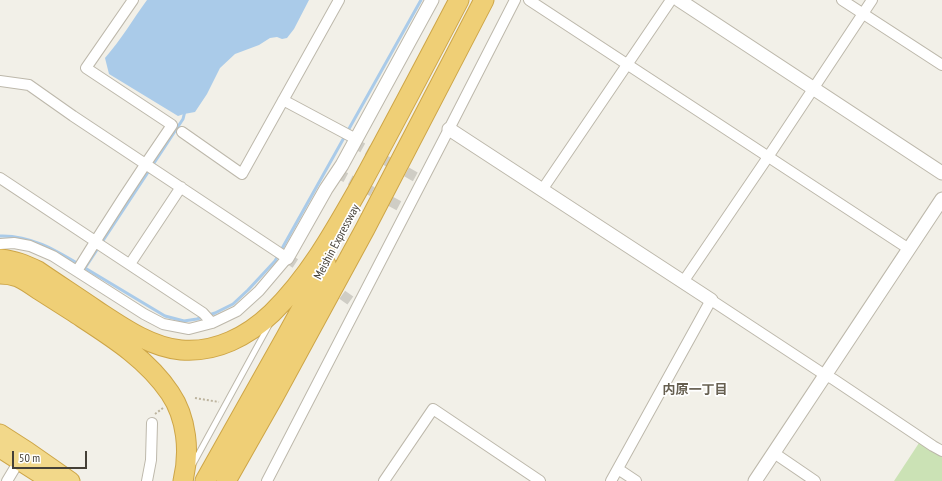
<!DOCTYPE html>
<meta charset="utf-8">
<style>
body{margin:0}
#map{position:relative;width:942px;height:481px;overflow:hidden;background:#f2f0e8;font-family:"PT Sans Narrow",sans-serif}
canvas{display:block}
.scale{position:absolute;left:12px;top:451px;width:75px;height:18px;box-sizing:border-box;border:2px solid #454037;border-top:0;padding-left:5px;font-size:12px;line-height:14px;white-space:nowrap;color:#454037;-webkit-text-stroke:3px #fff;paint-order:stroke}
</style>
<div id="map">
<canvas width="942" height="481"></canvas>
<div class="scale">50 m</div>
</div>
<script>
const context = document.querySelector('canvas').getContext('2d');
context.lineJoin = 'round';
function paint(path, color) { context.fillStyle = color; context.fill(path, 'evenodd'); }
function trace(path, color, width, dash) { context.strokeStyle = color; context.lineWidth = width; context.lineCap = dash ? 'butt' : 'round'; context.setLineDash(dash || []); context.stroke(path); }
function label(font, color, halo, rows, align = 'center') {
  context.font = font + ' "PT Sans Narrow","Noto Sans JP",sans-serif'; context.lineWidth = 3.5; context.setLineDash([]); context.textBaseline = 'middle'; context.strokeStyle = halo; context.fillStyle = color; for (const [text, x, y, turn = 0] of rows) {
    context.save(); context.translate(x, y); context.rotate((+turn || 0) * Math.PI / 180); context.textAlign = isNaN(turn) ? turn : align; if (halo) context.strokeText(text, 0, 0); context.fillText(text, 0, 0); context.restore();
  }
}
paint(new Path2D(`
 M919,443l23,14v24h-48z`), '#cbe2b5');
paint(new Path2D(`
 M147,0h162l-15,29 -7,9 -5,1 -5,-2 -7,1 -11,7 -24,9 -15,14 -13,26 -12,18 -11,2 -6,2 -69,-42 -4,-16c16,-18 28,-39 42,-58z`), '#aacbe9');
trace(new Path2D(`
 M185,111l-2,8 -98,149 80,48 19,5 13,-2 18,-6 18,-9 15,-14 27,-29 146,-261
 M0,236c30,-1 55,14 80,29`), '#aacbe9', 3);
trace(new Path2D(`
 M354,143l69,38
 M337,173l70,37
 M287,258l23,15
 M330,286l28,20`), '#cfcdc5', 10, [10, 5]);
const service = new Path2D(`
 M193,464l76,-139`);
const minor = new Path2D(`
 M529,0l380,249
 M842,0l100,65
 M0,81l29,4 44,31 214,142 -28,33 -22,20 -25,12 -23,6 -26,-5 -19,-10 -91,-58 -23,-10 -16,-3 -14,1
 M283,100l73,39
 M182,132l60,42 97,-174
 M0,178l95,63 2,2 106,70 9,10
 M542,190l129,-190
 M130,264l51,-77
 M77,271c30,-49 62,-98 95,-146l-86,-57 47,-68
 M683,282l85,-125 104,-157
 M774,453l41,28
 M618,469l18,12
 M7,481l12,-20
 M147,481l4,-21 1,-37
 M267,481l182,-352 66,-129
 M384,481l49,-72 107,72
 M611,481l100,-181 114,75 8,4 100,67 9,5`);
const tertiary = new Path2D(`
 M679,0l263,173
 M449,129l262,171
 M287,258l39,-69 16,-24 90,-165
 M755,481l187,-282`);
const trunk = new Path2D(`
 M0,433l28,18 43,30
 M0,449l50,32`);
const motorway = new Path2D(`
 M0,259c16,2 24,5 38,12 19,13 39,26 58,39 26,17 54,37 85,40 35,3 67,-14 91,-37 37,-36 62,-81 87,-125 34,-62 67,-125 100,-188
 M0,274c6,0 12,1 18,3 7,3 14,8 21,13 11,7 22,14 33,21 35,23 74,46 98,82 17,25 20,59 13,88
 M205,481l81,-144 40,-73
 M226,481l47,-83 92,-169 119,-229`);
trace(service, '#bdb8ab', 7);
trace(minor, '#bdb8ab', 12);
trace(tertiary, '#bdb8ab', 15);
trace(trunk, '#cda547', 19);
trace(motorway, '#cda547', 21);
trace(new Path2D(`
 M195,398l24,4
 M155,414l8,-6`), '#bdb49e', 2, [2, 2]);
trace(service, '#fff', 5);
trace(minor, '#fff', 10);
trace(tertiary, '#fff', 13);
trace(trunk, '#f2d88a', 17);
trace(motorway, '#efcf76', 19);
label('12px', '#454037', '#fff', [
 ["Meishin Expressway",337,242,-62]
]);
label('bold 13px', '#665f50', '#fff', [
 ["内原一丁目",695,390]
]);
</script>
